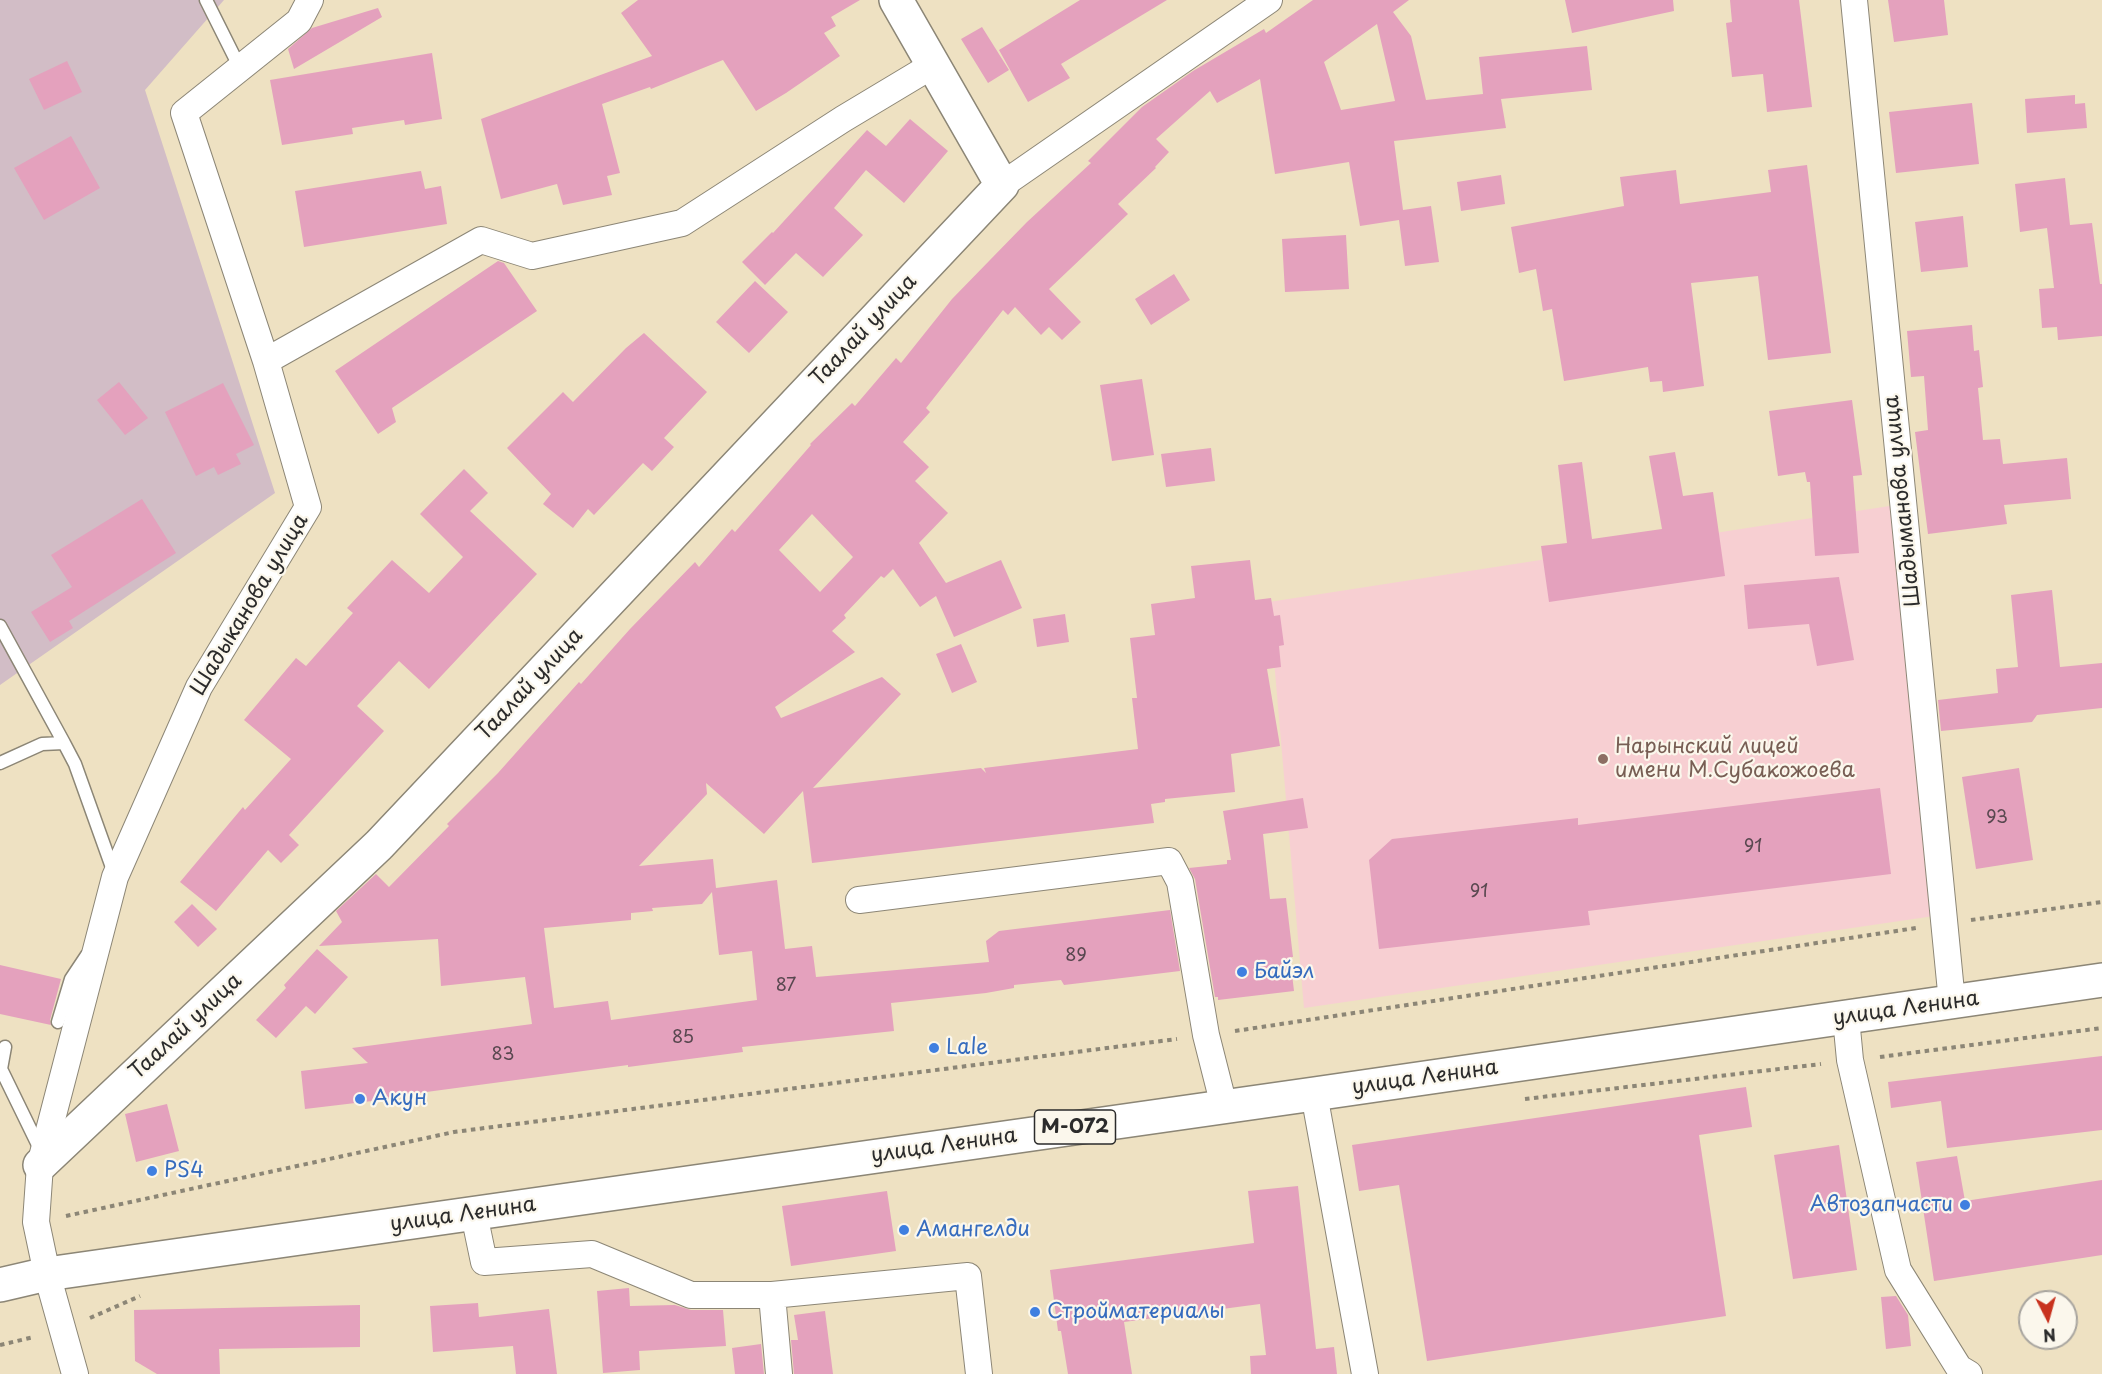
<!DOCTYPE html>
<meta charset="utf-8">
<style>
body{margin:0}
#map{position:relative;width:2102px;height:1374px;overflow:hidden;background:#eee1c2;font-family:"Playpen Sans",sans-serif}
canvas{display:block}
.north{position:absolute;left:2018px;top:1290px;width:60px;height:60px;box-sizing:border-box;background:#fbf7ec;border:2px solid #a8a59f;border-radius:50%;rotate:174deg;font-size:16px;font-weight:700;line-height:24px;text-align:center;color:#2b2b2b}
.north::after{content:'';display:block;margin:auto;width:21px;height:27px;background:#c8321e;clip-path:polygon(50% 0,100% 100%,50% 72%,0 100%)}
</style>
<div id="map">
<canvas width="2102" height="1374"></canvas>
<div class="north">N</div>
</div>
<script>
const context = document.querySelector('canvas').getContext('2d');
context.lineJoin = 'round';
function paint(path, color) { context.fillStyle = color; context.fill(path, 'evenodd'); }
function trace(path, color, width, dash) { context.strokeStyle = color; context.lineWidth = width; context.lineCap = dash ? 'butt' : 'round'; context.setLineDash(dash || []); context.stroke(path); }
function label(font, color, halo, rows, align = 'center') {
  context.font = font + ' "Playpen Sans",sans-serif'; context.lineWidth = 4.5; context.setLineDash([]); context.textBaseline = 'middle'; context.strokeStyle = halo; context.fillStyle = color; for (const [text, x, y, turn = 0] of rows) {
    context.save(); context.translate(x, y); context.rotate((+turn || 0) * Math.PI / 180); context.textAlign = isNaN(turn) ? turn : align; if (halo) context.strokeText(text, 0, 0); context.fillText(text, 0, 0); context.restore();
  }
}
paint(new Path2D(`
 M1896,505l45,410 -637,93 -35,-406z`), '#f7cfd2');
paint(new Path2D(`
 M0,0h224l-79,90 130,403 -275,192z`), '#d2bdc6');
paint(new Path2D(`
 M638,0h222l-29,17 5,9 -12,7 16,23 -54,37 -30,18 -33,-51 -72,29 -1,-2 -48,17 18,69 -13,3 5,19 -49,10 -6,-21 -56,15 -20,-80 171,-63 -31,-43z
 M1080,0h87l-106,64 9,14 -42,24 -29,-52z
 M1313,0h96l-16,12 18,24 15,64 57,-6 -4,-37 108,-11 5,44 -91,9 5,29 -112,13 9,69 28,-4 8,56 -34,4 -6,-46 -39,6 -11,-64 -74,12 -15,-95 -43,24 -7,-12 -54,48 13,13 -14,15 1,1 -38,36 10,10 -79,75 32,33 -19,18 -13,-13 -8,8 -26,-28 -7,8 -5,-5 -77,98 4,4 -27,30 26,25 -14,14 33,32 -29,30 27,40 55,-23 21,48 -68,29 -18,-41 -16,11 -27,-38 -9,9 -3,-2 -37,39 2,3 -14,13 23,21 -80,55 6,11 101,-41 19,17 -88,94 168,-20 5,5 -2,-5 154,-19 -6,-51h5l-7,-60 25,-3 -4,-31 44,-6 -4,-32 59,-6 5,40 16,-2 3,18 6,-1 4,30 -5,1 2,21 -14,2 13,77 -49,8 4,38 -70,7v3l-14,2 3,19 -342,40 -9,-72 -39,43 -58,-51 1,11 -68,72 74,-7 3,29 61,-8 8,69 27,-3 4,31 173,-15 -3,-21 13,-10 171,-21 10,61 -116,14 -3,-5 -47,5v3l-28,5 -95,10 3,28 -152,16 1,5 -115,15v-2l-239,32v2l-84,10 -4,-38 67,-8 -16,-15 180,-24 -7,-47 -84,9 -3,-47 -119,7 23,-24 -6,-11 40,-37 13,13 60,-61 -2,-2 51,-51 81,-91 2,2 49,-55 65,-67 4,5 33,-38 3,3 76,-87 -1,-1 42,-41 3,3 41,-48 5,5 51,-64 75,-77 64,-59 -3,-2 54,-54 51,-36 71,-42 2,4zM1377,24l18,77 -54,9 -17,-48zM812,514l41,43 -33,35 -41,-42zM712,892l7,63 33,-4 5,49 -146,20 -3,-19 -54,7 -10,-80 87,-8v-7l22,-2 -1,-3 50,-4z
 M1565,0h108l1,11 -102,22z
 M1730,0h69l13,107 -45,5 -4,-38 -31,3 -6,-54 6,-1z
 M1888,0h56l4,35 -54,7z
 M378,8l4,9 -88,52 -6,-20 24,-21z
 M982,27l27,43 -21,13 -27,-44z
 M432,53l10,66 -37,6 -1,-5 -52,8 1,6 -71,11 -12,-65z
 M67,61l15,31 -38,18 -15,-31z
 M2075,95v9l10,-1 2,25 -60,5 -2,-34z
 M1972,103l7,61 -83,9 -7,-61z
 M910,119l38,32 -44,52 -38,-33 -32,38 29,27 -40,42 -27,-24 -31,32 -23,-23 30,-30 1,1 94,-103 19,16z
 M71,136l29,52 -56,32 -30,-52z
 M1807,165l24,188 -63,7 -10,-84 -67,7 13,103 -41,6 -1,-11 -12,1 -2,-15 -84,14 -12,-72 -9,2 -7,-42 -17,4 -8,-46 113,-21 -4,-29 56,-7 4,34 91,-12 -3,-22z
 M421,171l4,18 16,-3 6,38 -143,23 -9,-56z
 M1501,175l4,29 -44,7 -4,-29z
 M2065,178l5,47 22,-2 8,61h2v52l-44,4 -1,-13 -15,1 -3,-39 15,-1 -7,-60 -27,4 -5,-48z
 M1963,216l5,51 -47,5 -6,-50z
 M1346,235l3,54 -64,3 -3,-53z
 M498,261l6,2 33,48 -145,97 4,14 -18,12 -43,-63z
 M1174,274l16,26 -39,25 -16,-26z
 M755,281l33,31 -39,41 -33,-31z
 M1972,325l2,26 5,-1 4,37 -5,1 5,52 17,-1 3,25 64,-6 4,41 -67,6 3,19 -79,10 -13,-102 13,-2 -4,-54 -13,1 -4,-46z
 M644,333l63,59 -43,46 10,9 -22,24 -9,-8 -49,52 -6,-6 -15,19 -30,-24 8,-10 -44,-46 56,-56 10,10 53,-54z
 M1142,379l12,76 -42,6 -12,-76z
 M119,382l29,36 -23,17 -28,-35z
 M223,383l31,62 -18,9 5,10 -23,11 -4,-8 -18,9 -31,-64z
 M1852,400l10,75 -9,1 6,77 -44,3 -5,-74h-3l-2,-10 -27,4 -9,-65z
 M1211,448l4,33 -49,6 -5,-33z
 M1675,452l8,44 30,-4 12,84 -176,26 -8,-56 26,-3 -9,-78 24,-3 10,77 70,-10 -13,-73z
 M464,469l24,24 -18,18 67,63 -108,115 -30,-28 -42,45 27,25 -95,104 10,10 -18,18 -13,-13 -52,61 -36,-29 63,-75 2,3 46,-51 -47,-39 52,-62 10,8 47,-53 -6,-5 45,-48 37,33 34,-36 -43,-43z
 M142,499l34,54 -107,68 4,7 -23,14 -19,-30 41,-25 -21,-32z
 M1839,577l15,83 -37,6 -8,-42 -61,5 -4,-44z
 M2052,590l8,77 42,-4v45l-65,7 -5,7 -91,9 -3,-31 60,-7 -2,-24 22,-2 -7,-72z
 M1065,614l4,28 -32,5 -4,-28z
 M961,644l16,38 -25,11 -16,-39z
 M2019,768l14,92 -57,9 -14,-92z
 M1880,788l11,86 -303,37 2,14 -211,24 -10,-89 23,-21 186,-21v7z
 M1303,798l5,30 -45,6 7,65 16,-1 7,59h-3l4,34 -76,9v-3h-3l-20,-118 -6,-11 38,-4v-4h4l-8,-49z
 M192,904l25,25 -19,18 -24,-25z
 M317,949l31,28 -33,37 -9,-8 -30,32 -20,-18 30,-32 -2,-3z
 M0,965l61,14 -11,41 1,5 -51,-11z
 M2102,1056v74l-155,18 -6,-47 -50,7 -3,-26z
 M1746,1087l6,40 -53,8 27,181 -299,45 -28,-176 -40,6 -7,-46z
 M167,1104l12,47 -43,11 -11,-48z
 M1839,1145l18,125 -64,9 -19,-124z
 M1957,1156l8,45 137,-21v75l-168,26 -18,-119z
 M1298,1186l18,163 18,-2 3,27h-86l-1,-18 16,-1 -6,-51 -136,18 8,52h-64l-7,-43h-3l-8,-61 204,-27 -6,-52z
 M887,1191l9,60 -105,15 -9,-60z
 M629,1288l1,18 45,-1 16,5h32l3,36 -87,5 1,19 -37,3 -6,-82z
 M1896,1296l12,19 3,31 -25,3 -5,-52z
 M478,1303l1,14 70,-8 8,65h-41l-3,-28 -80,6 -3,-46z
 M360,1305v42l-141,2 1,25h-63l-22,-13 -1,-51z
 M825,1311l8,63h-39l-3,-34h7l-4,-25z
 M761,1344l3,30h-29l-3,-26z`), '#e4a1bd');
const lane = new Path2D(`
 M206,0l34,68
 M0,626l64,117
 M0,763l42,-19 22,-1 11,21 39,109
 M58,1022l13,-43 16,-24
 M5,1047l-4,22 40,82`);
const street = new Path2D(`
 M1854,0l98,1002
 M1002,185l267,-185
 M266,361l215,-121 51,16 150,-33 161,-104 90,-54
 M859,900l310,-39 11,21 26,153 18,71
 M1846,1018l4,42 48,210 61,98 10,6
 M1314,1094l51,280
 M475,1219l9,43 108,-8 99,41h81l7,79
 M772,1295l196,-19 11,98
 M75,1374l-28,-100 -11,-52 4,-57 75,-288 84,-190 109,-180 -42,-146 -82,-248 115,-92 11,-21`);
const secondary = new Path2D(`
 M40,1165l339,-320 623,-660 -106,-185`);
const primary = new Path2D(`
 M0,1285l47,-11 1267,-180 788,-114`);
trace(lane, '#8c8676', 15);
trace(street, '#8c8676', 28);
trace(secondary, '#8c8676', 36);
trace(primary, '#8c8676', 36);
trace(new Path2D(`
 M1971,920l131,-18
 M1235,1031l681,-103
 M1880,1057l222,-29
 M1525,1099l296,-35
 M66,1216l388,-84 723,-93
 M90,1318l50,-22
 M0,1345l34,-8`), '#8c8676', 4, [4.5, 4.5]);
trace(lane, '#fff', 12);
trace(street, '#fff', 26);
trace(secondary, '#fff', 33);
trace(primary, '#fff', 33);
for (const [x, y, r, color] of [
 [1603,759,6,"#8d6e63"],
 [1242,972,6,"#3f7fe0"],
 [934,1048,6,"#3f7fe0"],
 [360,1099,6,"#3f7fe0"],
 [152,1171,6,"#3f7fe0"],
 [1965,1205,6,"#3f7fe0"],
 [904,1230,6,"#3f7fe0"],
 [1035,1312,6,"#3f7fe0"]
]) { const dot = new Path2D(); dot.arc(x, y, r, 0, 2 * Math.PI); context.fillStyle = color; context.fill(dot); trace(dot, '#fbf7ec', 2); }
label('18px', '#594850', null, [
 ["93",1997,818],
 ["91",1753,847],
 ["91",1479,892],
 ["89",1076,956],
 ["87",786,986],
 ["85",683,1038],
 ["83",503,1055]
]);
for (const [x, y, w] of [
 [1075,1127,81]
]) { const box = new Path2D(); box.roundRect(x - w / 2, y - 17, w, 34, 4.5); context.fillStyle = '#fbf7ec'; context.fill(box); trace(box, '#2b2b2b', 1.5); }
label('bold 20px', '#2b2b2b', null, [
 ["М-072",1075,1127]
]);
label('21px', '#2b2b2b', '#fbf7ec', [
 ["Таалай улица",864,331,-47],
 ["Шадыманова улица",1903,501,-96],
 ["Шадыканова улица",250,605,-59],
 ["Таалай улица",530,685,-47],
 ["улица Ленина",1906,1009,-8],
 ["Таалай улица",186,1027,-43],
 ["улица Ленина",1425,1078,-8],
 ["улица Ленина",944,1146,-8],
 ["улица Ленина",463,1215,-8]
]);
label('21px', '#785e54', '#fbf7ec', [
 ["Нарынский лицей",1615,747],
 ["имени М.Субакожоева",1615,771]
], 'left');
label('21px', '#366cbe', '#fbf7ec', [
 ["Байэл",1254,972],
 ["Lale",946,1048],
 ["Акун",372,1099],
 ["PS4",164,1171],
 ["Автозапчасти",1953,1205,"right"],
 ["Амангелди",916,1230],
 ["Стройматериалы",1047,1312]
], 'left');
</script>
